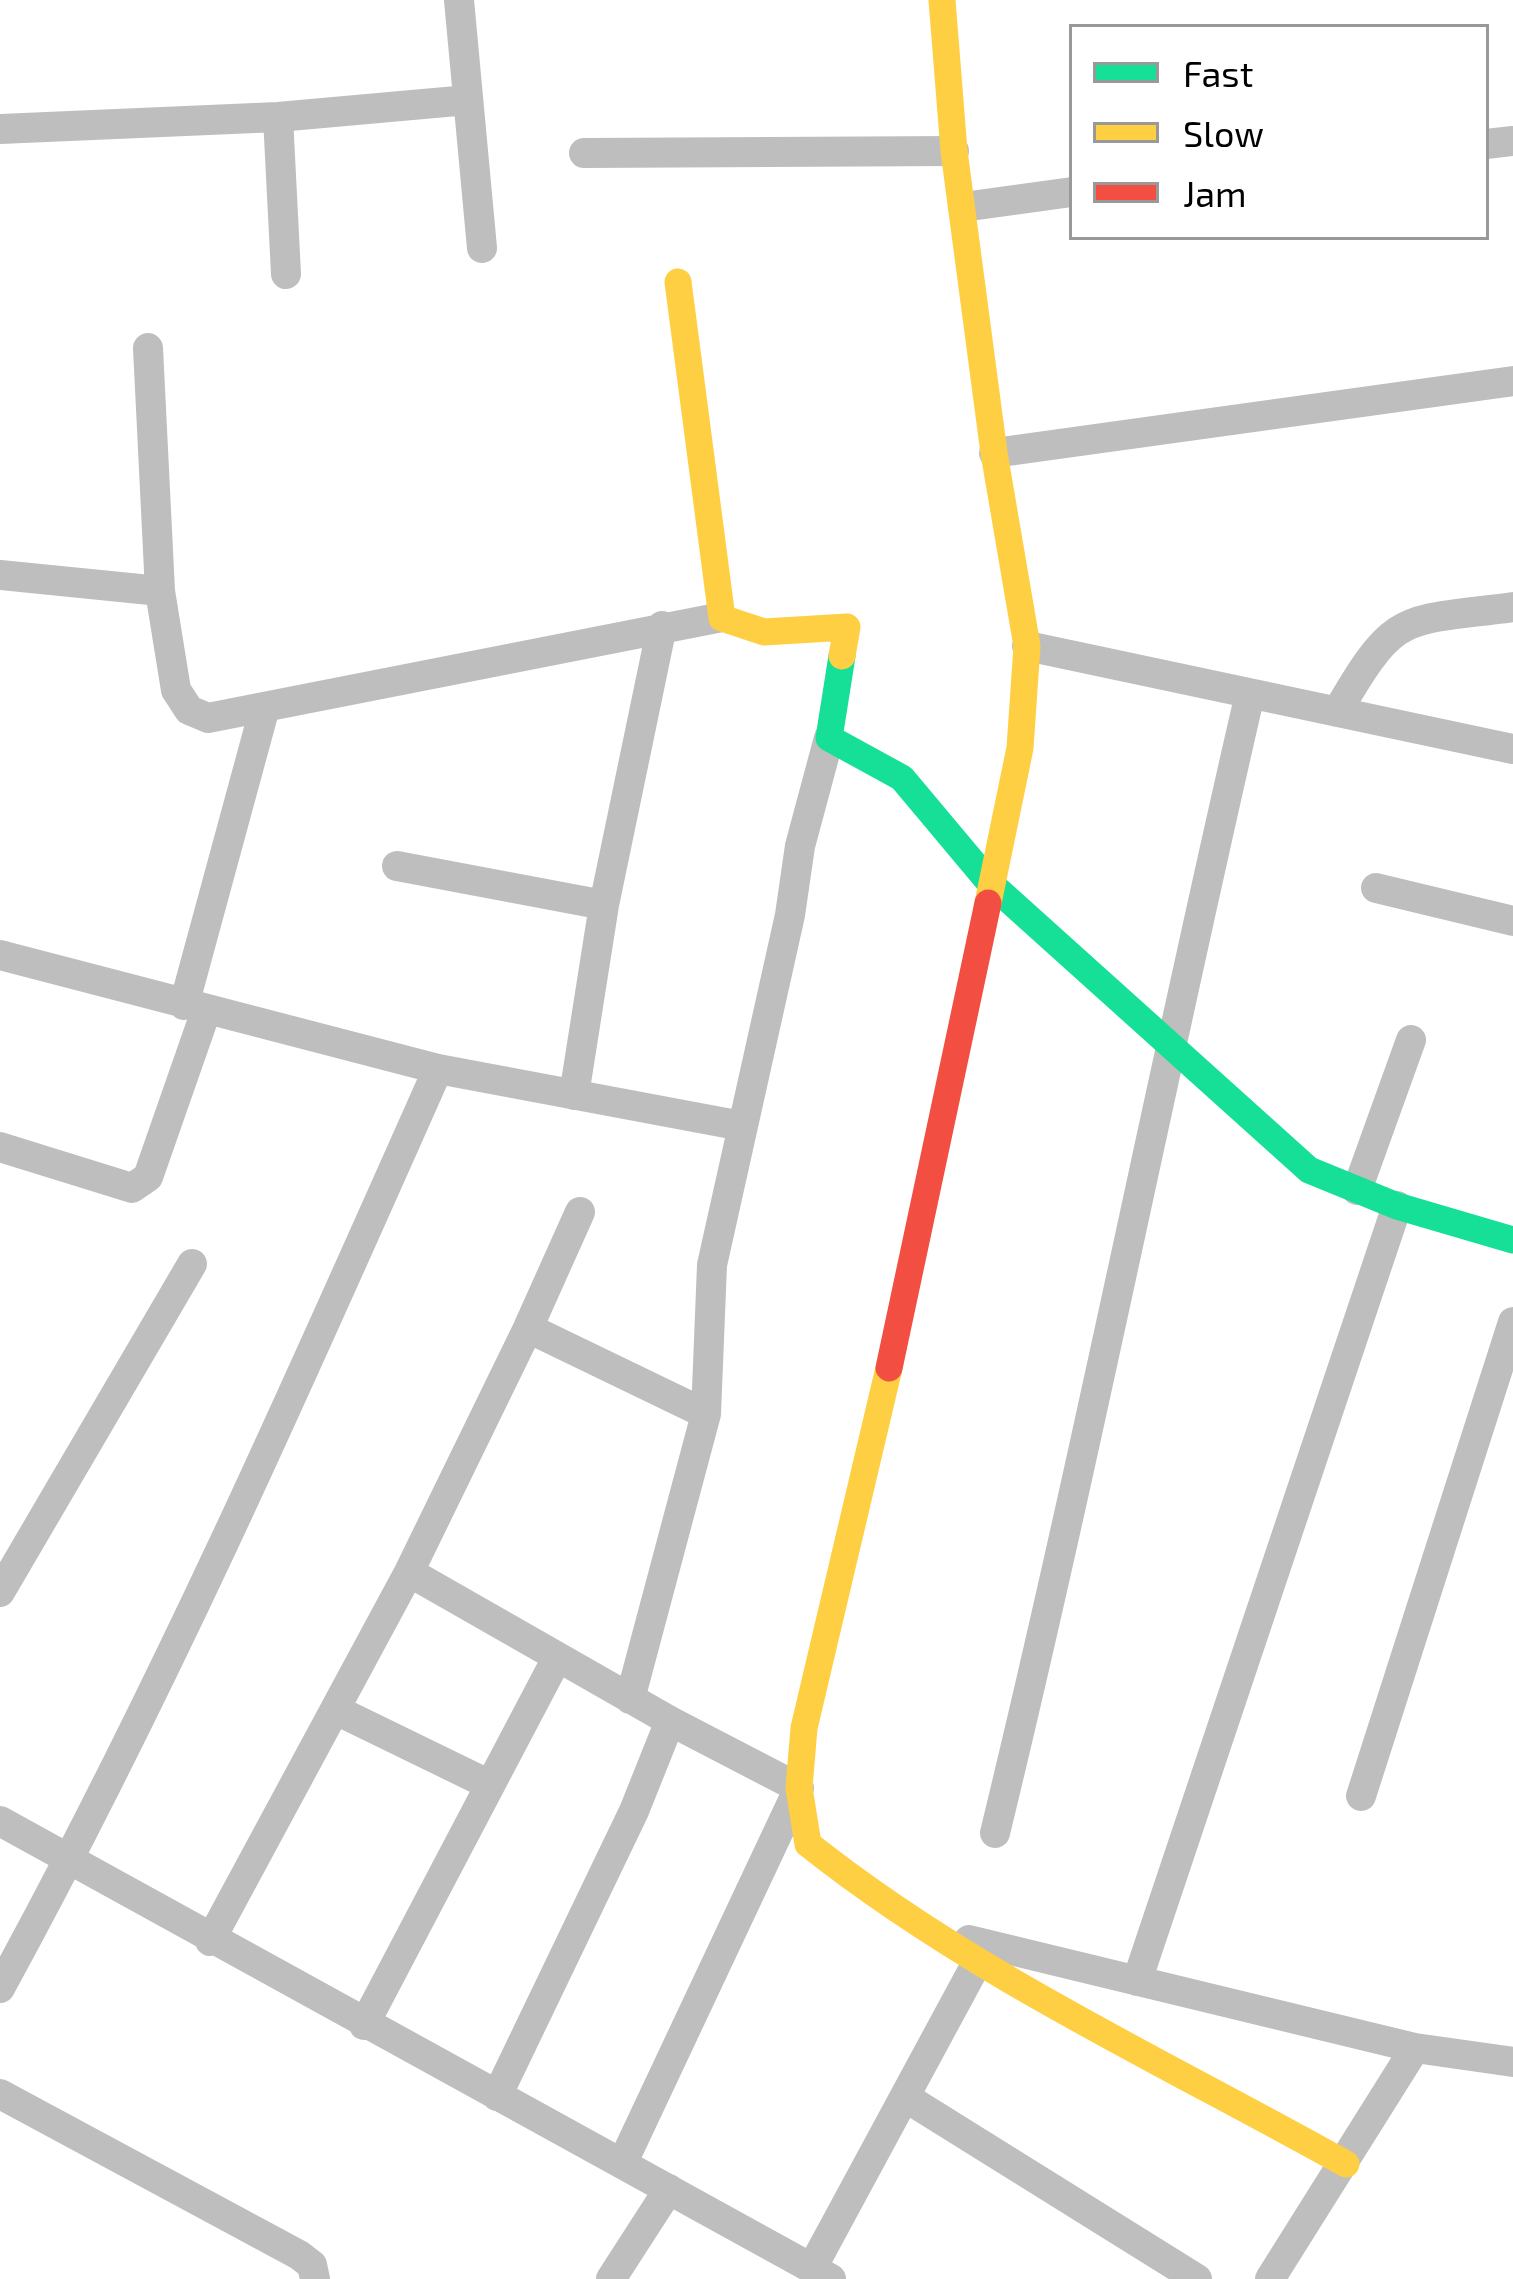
<!DOCTYPE html>
<style>
body{margin:0}
#map{position:relative;width:1513px;height:2279px;overflow:hidden;background:#fff;font-family:"Exo 2",sans-serif}
canvas{display:block}
.legend{position:absolute;left:1069px;top:24px;width:420px;height:216px;box-sizing:border-box;background:#fff;border:3px solid #999;margin:0;padding:15px 21px;list-style:none;font-size:36px;color:#000}
.legend li{display:flex;align-items:center;gap:24px;height:60px}
.legend b{width:60px;border:3px solid #999}
</style>
<div id="map">
<canvas width="1513" height="2279"></canvas>
<ul class="legend">
<li><b style="height:15px;background:#16e098"></b>Fast</li>
<li><b style="height:15px;background:#ffcf43"></b>Slow</li>
<li><b style="height:15px;background:#f24e42"></b>Jam</li>
</ul>
</div>
<script>
const context = document.querySelector('canvas').getContext('2d');
context.lineJoin = 'round';
function trace(path, color, width, dash) { context.strokeStyle = color; context.lineWidth = width; context.lineCap = dash ? 'butt' : 'round'; context.setLineDash(dash || []); context.stroke(path); }
trace(new Path2D(`
 M459,0l23,248
 M278,117l8,157
 M0,129l278,-12 190,-17
 M1486,144l27,-3
 M584,153l370,-2
 M963,207l109,-15
 M148,348l12,243 16,99 13,20 19,8 514,-101
 M994,453l519,-72
 M0,575l160,16
 M1027,646l486,103
 M1337,712c59,-102 63,-90 176,-105
 M397,866l207,39
 M1376,888l137,33
 M0,955l438,114 304,57
 M184,1005l81,-298
 M574,1095l30,-190 58,-279
 M0,1147l132,41 16,-11 58,-166
 M1357,1190l54,-150
 M580,1212l-52,116 178,86
 M409,1572l261,149 129,67 -177,376
 M0,1592l192,-328
 M630,1699l76,-285 6,-149 78,-350 10,-69 29,-108
 M336,1710l154,75
 M1361,1796l152,-474
 M0,1821l831,458
 M995,1833c92,-378 167,-760 255,-1139
 M969,1940l446,108 98,14
 M210,1941l199,-369 119,-244
 M1137,1981l260,-775
 M0,1988c163,-298 300,-608 438,-919
 M364,2025l193,-367
 M0,2094l299,161 13,10 3,14
 M497,2096l137,-285 36,-90
 M905,2097l292,182
 M812,2268l167,-309
 M611,2279l58,-90
 M1270,2279l145,-231`), '#bebebe', 30);
trace(new Path2D(`
 M842,656l-13,82 73,40 88,105 319,287 88,36 116,34`), '#16e098', 27);
trace(new Path2D(`
 M942,0l12,151 40,302 33,193 -7,102 -32,155
 M678,282l44,336 42,14 83,-5 -5,29
 M889,1368l-85,360 -5,60 9,56c162,129 358,219 538,320`), '#ffcf43', 27);
trace(new Path2D(`
 M889,1368l99,-465`), '#f24e42', 27);
</script>
